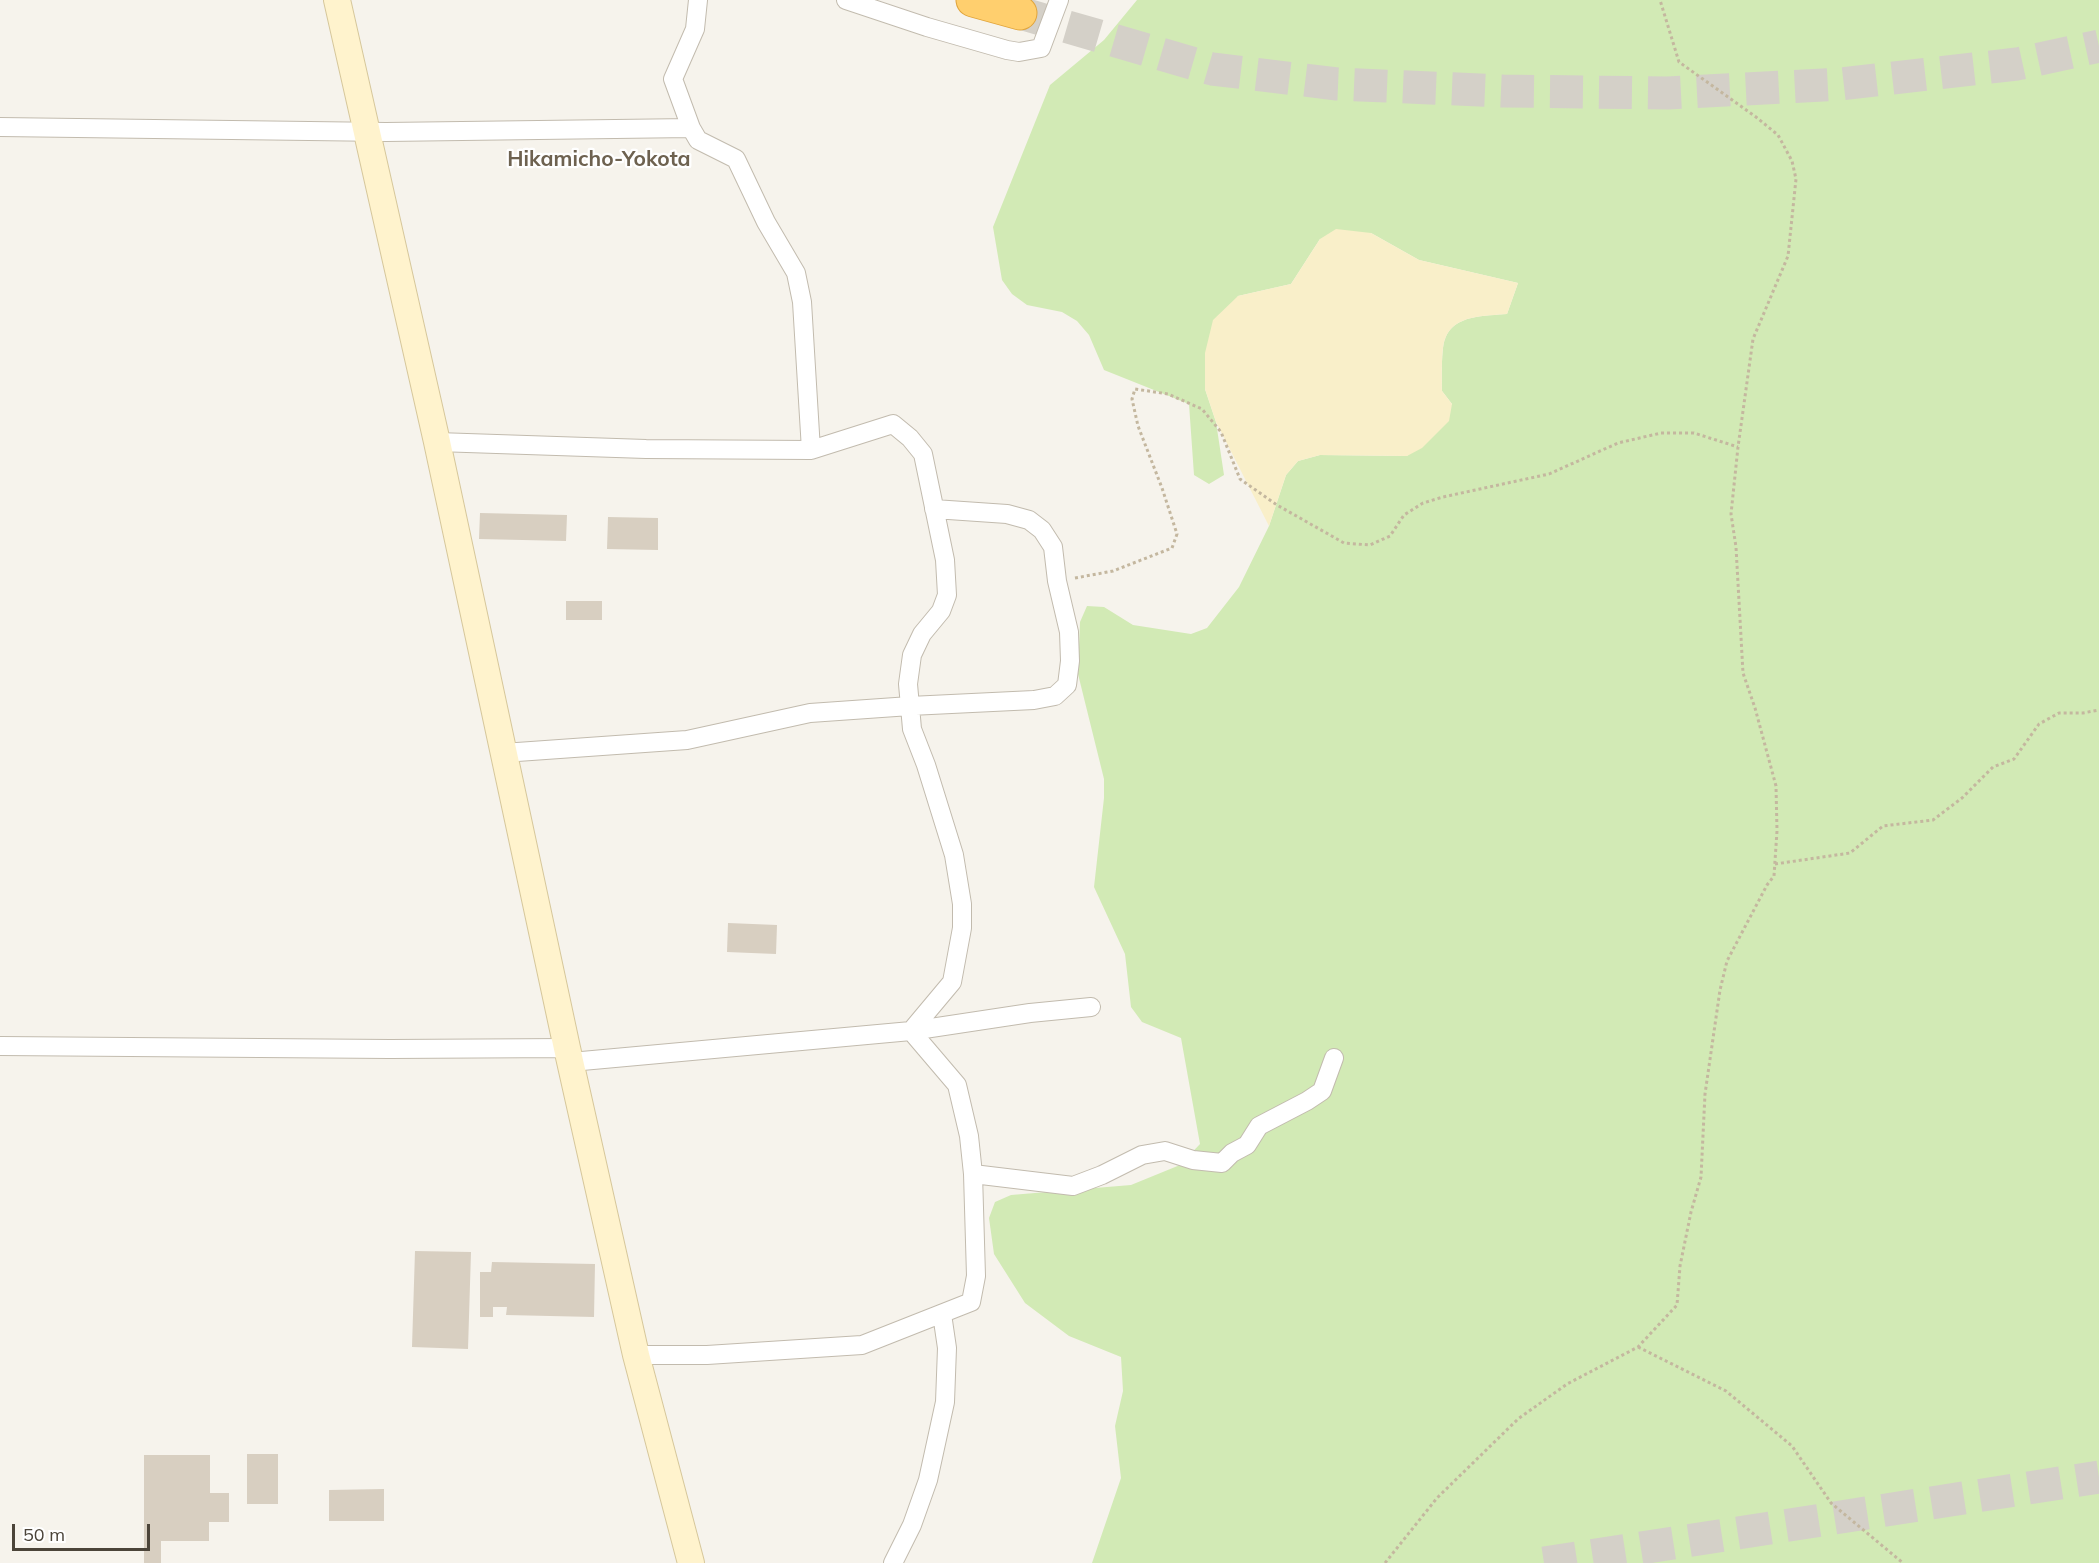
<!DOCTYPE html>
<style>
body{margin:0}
#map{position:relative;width:2099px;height:1563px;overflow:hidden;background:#f6f3ec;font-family:Mulish,sans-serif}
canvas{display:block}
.scale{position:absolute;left:12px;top:1524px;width:138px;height:27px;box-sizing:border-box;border:3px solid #4b4439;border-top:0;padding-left:8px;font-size:18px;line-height:21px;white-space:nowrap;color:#4b4439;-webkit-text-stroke:4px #fff;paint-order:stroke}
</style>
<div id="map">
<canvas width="2099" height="1563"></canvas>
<div class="scale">50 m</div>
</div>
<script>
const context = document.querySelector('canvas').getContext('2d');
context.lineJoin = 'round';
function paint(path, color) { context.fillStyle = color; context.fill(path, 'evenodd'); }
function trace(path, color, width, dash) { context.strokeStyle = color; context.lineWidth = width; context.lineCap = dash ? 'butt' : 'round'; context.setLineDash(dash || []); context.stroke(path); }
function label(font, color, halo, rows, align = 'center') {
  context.font = font + ' Mulish,sans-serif'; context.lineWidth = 4.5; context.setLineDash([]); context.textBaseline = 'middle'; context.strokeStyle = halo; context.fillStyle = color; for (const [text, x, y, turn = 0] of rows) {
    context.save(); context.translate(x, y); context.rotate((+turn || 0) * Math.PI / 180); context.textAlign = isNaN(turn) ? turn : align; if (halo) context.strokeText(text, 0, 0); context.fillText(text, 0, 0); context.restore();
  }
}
paint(new Path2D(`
 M1137,0h962v1563h-1007l29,-85 -6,-52 8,-35 -2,-34 -52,-21 -44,-33 -31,-49 -5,-36 6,-16 16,-7 120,-10 49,-20 20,-21 -19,-106 -39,-16 -11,-15 -6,-53 -31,-67 10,-89v-19l-26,-105 2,-52 7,-16 17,1 29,18 58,9 16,-6 32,-41 30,-61 17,-51 12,-14 22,-6 87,1 45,-52 -10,-13c0,-12 -1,-42 3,-52 9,-25 41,-23 62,-25l11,-31 -99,-23 -48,-27 -51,6 -29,45 -53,12 -33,93 11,33 8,53 -15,9 -15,-9 -5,-71 -85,-34 -15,-35 -12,-14 -15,-9 -35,-7 -15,-11 -10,-14 -9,-53 57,-142 54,-45z`), '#d2eab5');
paint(new Path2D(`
 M1336,229l35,4 48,27 99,23 -11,31c-21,2 -53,0 -62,25 -4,9 -3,40 -3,52l10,13 -3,17 -27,27 -15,8 -87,-1 -22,6 -12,14 -17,51 -53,-104 -11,-33v-36l8,-33 25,-24 53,-12 29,-45z`), '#f9efc9');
paint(new Path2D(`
 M480,513l87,2 -1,26 -87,-2z
 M608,517l50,1v32l-51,-1z
 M566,601h36v19h-36z
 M728,923l49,2 -1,29 -49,-2z
 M415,1251l56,1 -3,97 -56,-2z
 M492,1262l103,2 -1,53 -88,-2 1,-8h-14v10h-13v-45h11z
 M247,1454h31v50h-31z
 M144,1455h66v38h19v29h-20v19h-48v22h-17z
 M384,1489v32h-55v-31z`), '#d8cfc1');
trace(new Path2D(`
 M1020,13l192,56 125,15 166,7 165,2 173,-9 176,-20 82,-18
 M1544,1563l555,-86`), '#d4d0c8', 33, [33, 16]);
const street = new Path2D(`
 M698,0l-3,29 -22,50 18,49 7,12 38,19 30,63 30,51 6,29 9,148
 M846,0l81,27 80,23 12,2 22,-4 18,-48
 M0,127l386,5 305,-4
 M437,442l209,7 165,1 82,-26 17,14 13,16 22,106 2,35 -6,16 -19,23 -10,21 -4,29 4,45 14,36 28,90 8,49v24l-10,54 -41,49
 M503,753l184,-13 123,-27 100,-7 124,-6 21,-4 12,-11 3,-24 -1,-29 -12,-51 -4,-34 -11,-17 -13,-10 -22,-6 -73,-5
 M0,1046l390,3 177,-1
 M571,1062l340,-31 119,-18 61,-6
 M973,1174l100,12 29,-11 40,-20 23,-4 28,9 29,3 10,-10 15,-8 12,-19 48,-25 15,-10 12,-33
 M636,1355h71l155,-10 109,-43 5,-26 -3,-102 -4,-38 -12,-51 -46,-54
 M893,1563l19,-38 16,-45 17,-78 2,-54 -5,-34`);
const secondary = new Path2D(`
 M337,0l100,442 130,606 69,307 55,208`);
const highway = new Path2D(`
 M973,0l47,13`);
trace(street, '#c2bbae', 20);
trace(secondary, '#d6c79b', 28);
trace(highway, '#e0a43c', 35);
trace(new Path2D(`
 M1075,578l38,-7 59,-23 5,-14 -15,-46 -24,-62 -6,-27 3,-10 33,5 34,15 19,23 19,47 37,26 67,38 26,2 20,-9 14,-21 19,-12 20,-6 106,-23 69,-31 43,-10h33l44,14
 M1775,864l75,-11 33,-27 50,-6 29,-22 31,-31 21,-8 25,-35 20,-11h24l16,-3
 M1638,1347l88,44 66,55 39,57 72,60
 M1385,1563l52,-65 81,-79 49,-35 71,-37 39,-42 3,-39 11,-54 10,-35 4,-83 15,-104 7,-29 40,-76 7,-9 3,-45 -1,-45 -21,-78 -12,-35 -7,-126 -5,-33 7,-67 15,-108 35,-83 8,-77 -4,-18 -14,-26 -22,-18 -77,-55 -19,-62`), '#c4b79f', 3, [3, 3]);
trace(street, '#fff', 18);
trace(secondary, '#fff3cd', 26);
trace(highway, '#ffcf6e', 33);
label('bold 21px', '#6e6250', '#fff', [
 ["Hikamicho-Yokota",599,160]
]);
</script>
